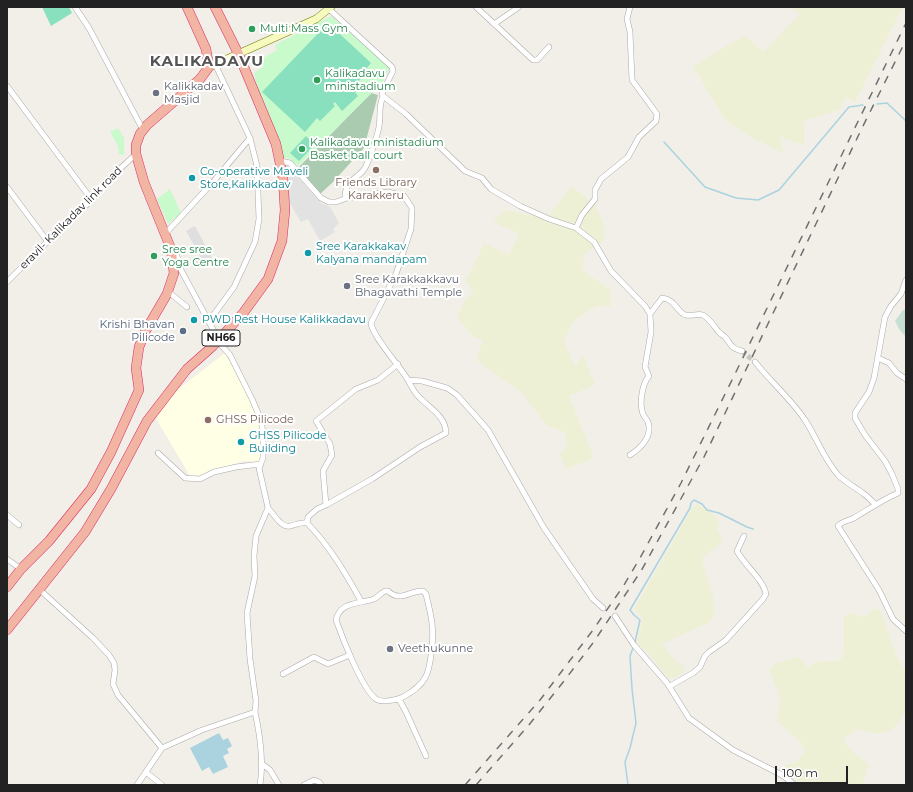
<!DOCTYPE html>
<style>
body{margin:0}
#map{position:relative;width:913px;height:792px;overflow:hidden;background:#f2efe9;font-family:Montserrat,sans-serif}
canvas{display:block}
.frame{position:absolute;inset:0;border:8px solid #222;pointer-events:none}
.scale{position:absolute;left:775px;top:766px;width:73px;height:18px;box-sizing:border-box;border:2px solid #222;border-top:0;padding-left:5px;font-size:12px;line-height:14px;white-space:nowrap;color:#222;-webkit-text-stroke:3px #fff;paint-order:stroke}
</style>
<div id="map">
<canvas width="913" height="792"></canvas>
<div class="frame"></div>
<div class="scale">100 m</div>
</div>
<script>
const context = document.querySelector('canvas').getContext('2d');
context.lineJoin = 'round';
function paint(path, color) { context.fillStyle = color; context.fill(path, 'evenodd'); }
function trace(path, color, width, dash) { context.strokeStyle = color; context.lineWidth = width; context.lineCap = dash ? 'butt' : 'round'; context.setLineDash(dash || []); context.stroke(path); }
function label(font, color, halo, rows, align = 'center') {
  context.font = font + ' Montserrat,sans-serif'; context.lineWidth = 4; context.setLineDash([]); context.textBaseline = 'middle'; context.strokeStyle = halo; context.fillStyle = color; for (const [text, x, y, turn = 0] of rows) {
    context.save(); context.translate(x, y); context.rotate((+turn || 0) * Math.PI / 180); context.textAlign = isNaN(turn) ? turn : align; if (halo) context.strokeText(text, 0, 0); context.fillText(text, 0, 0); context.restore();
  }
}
paint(new Path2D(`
 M195,226l18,34 -15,8 -5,-8 7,-4 -14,-25z`), '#e0dfdf');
paint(new Path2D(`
 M225,353l30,56 7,22v27l-3,4 -16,-1 -40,14 -13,1 -39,-66z`), '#ffffe5');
paint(new Path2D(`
 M788,7h115l-48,95 -9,-5 -7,13 -35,11v24l-24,-8 3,16 -32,-16 -26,-17 -32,-54 52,-31 18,17 37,-38z
 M572,186l23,19 10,22 -2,14 -19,13 -1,17 28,19v16h-14l-23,14 -10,21 11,26 8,-12 12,30 -26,11 25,62 -28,11 -6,-15 7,-7 -2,-15 -19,-7 -23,-31 -47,-34 7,-20 -9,-3 -17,-19 8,-19 8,-6 -7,-12 18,-38 25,12 10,-21 -26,-12 13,-12 43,9 2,-7z
 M696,504l11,6 8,5 4,5 -2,10 5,10 -1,2 -4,5 -13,8 -2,5 11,36 1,18 -3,6 -3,3 -44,20 -1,2 5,7 7,8 6,4 4,5 -2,4 -10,5h-5l-20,-25 -10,-10 -1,-2 6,-22 -9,-10 59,-102z
 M875,608l4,1 2,3 16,45 9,15v36l-4,9 -8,11 -8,4 -8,2 -20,-4 -11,6 -3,4 2,4 9,10 14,10 -7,21h-58l-15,-11 -5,-8 12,-4 9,-10 -4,-9 -24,-22 3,-23 -3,-9 -7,-17 1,-5 4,-3 21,-7 4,1 3,3 5,7 8,-6 9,-1h14l3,-3 2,-10v-32l8,-3 12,4z`), '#eef0d5');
paint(new Path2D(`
 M903,310h3v27l-7,-8 -4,-8z`), '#c6e0d4');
paint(new Path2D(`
 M371,93l7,2 -14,53 -32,35 -12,11 -22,-26z`), '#aacbaf');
paint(new Path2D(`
 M331,16l59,52 -8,15 -84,83 -1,-2h-3l-5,-6h-5l-27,-71 -3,-14 10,-7 -4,-6 17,-10 -2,-5z
 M118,128l6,10v17l-5,-1 -1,-8 -8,-14z
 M170,189l11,24 -13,11 -11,-25z`), '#c8facc');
paint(new Path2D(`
 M42,7h27l3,6 -21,13z
 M328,23l43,40 -5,6 2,2 -15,16 3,4 -1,1 3,4 -16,15 -7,-9 -2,2 2,2 -15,15 -3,-3 -12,14 -43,-40z
 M306,136l9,9 -16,16 -9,-8z`), '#88e0be');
paint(new Path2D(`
 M279,164h7l35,39 9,4 9,16 -6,6 2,3 -15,9 -12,-22 -7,3 -16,-27z`), '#e2e2e2');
paint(new Path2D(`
 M219,733l4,7 5,-2 4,8 -5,3 2,4 -6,3 5,11 -15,7 -4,-7 -7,4 -12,-23z`), '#aad3df');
trace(new Path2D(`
 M877,104l10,-1 19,18
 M664,142l41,45 31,11 22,2 21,-10 70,-83 14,-2
 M635,642l5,-22 -6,-5 -4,-5 60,-102 1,-5 3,-3 8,4 5,6 12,3 28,14 6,2
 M628,785l-3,-23 5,-14 6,-25 -4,-34 -2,-33 3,-8`), '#aad3df', 1.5);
trace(new Path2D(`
 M742,351l13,11`), '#c8c6c1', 5, [5, 2.5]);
const minor = new Path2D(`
 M75,7l14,21 54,102
 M476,7l57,53h4l12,-13
 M329,9l63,58 1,4 -11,22 1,3 23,18 59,57 17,7 9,11 29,17 29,13 27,9 18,14 17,29 34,35 5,8 1,18 -6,35 4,9c-7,8 -10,28 -6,38 1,3 4,5 5,8 5,14 -7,26 -18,33
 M494,24l25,-17
 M7,86l85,114
 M280,161l10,2 31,35 8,4h7l11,-4 41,-6 16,4 8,12 -1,21 -15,45 -25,49c1,13 29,43 37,57l14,1 25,7 10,7 31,35 56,98 49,71 10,9
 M7,187l41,55
 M347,198l-2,-3c2,-18 16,-17 21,-29 4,-9 11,-29 13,-39 2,-11 -1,-19 4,-31
 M576,228l6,-13 13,-16v-9l6,-11 27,-22 11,-20 17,-16 1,-7 -25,-34 -2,-48 -3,-13 3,-12
 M165,234l48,-52 37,-44
 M906,280l-5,14 -10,12 -6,11 -11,61 -5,14 -14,21v5l10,17 20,26 7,13 6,15v4c-16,7 -29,16 -44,25 -6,3 -12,3 -16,8l41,64 14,29 13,12
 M7,282l54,-54 31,-28 18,-22 26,-24
 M167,294h4l16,13
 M650,314l12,-16c11,1 13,9 20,15 4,5 15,0 21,2 7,4 10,10 15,16 2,3 5,4 7,6 7,8 5,11 17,14
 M209,321l25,-34 21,-45 4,-23 -2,-53 -7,-28 -35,-74
 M878,358l11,5 8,10 9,6
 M755,362c16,20 36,37 50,58 12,18 19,40 34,56 8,7 17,12 25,18 4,3 8,7 11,10
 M158,453l27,25 15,1 14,-7 22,-5 25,-3
 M326,505l-3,-34 9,-16 -2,-11 -14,-23 40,-32 22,-9 20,-16
 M268,508c6,6 13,20 22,18 6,-1 10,-4 17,-3 22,22 39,51 54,78
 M7,515l12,10
 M307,523l1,-6 9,-8 9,-4 46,-26 48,-32 26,-14c0,-17 -18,-26 -28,-37 -4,-4 -7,-10 -10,-16
 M7,559l14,10
 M40,590l53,48 16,17 5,8 1,7 -2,14 5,11 44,53 -25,37
 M385,591h3c13,12 22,-1 35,0l3,3c2,10 5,19 6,30 2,12 -1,44 -7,54 -5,9 -13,14 -22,19 -6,3 -22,6 -27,2 -14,-10 -34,-62 -40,-79 4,-19 25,-16 38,-21 4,-2 7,-6 11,-8z
 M615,616l19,29 33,38 22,35 44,32 49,25 13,10
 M283,674l31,-17 14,7 22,-9
 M670,686l23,-13 7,-6 5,-11 4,-4 17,-12 37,-41 3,-5c-3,-15 -21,-28 -29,-43l7,-15
 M399,699l7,13 20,44
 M255,712c5,23 9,49 5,73
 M162,748l40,-18 53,-18 1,-11 -6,-42 -3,-46 8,-37 -1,-20 2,-20 12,-28 -9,-40 4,-10v-25l-2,-13 -9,-21 -22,-44 -8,-9 -41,-76 -4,-14 -5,-7
 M262,764l8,6 9,15
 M147,773l15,12
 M304,785l10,-5 5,2 2,3`);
const secondary = new Path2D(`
 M209,67l107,-48 15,-12`);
const trunk = new Path2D(`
 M7,587l14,-18 28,-28 42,-52 20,-37 28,-62 -3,-22 3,-21 7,-17 21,-36 7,-21 -3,-24 -27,-67 -8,-28v-9l4,-11 7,-9 53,-46 9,-12 -3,-18 -19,-42
 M7,630l78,-98 26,-43 36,-68 40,-52 26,-23 31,-34 24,-33 14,-38 3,-31 -2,-32 -7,-34 -38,-91 -23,-46`);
trace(minor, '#a9a9a9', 6);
trace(secondary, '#707d05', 8);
trace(trunk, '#dc2a67', 10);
trace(minor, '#fff', 5);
trace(secondary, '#f7fabf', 7);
trace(trunk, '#f2b4a3', 9);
trace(new Path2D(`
 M465,785l75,-85 53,-70 31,-45 16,-27 41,-75 52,-105 173,-355
 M476,785l52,-59 36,-45 29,-38 48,-72 63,-114 158,-329 44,-88`), '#707070', 1.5, [8, 8]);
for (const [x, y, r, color] of [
 [252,29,4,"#2e9e5b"],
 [317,80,4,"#2e9e5b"],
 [156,93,4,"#6b7280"],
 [302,149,4,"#2e9e5b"],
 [376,170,4,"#8d6e63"],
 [192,178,4,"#0f9aa8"],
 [308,253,4,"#0f9aa8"],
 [154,256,4,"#2e9e5b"],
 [347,286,4,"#6b7280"],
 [194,320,4,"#0f9aa8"],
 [183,331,4,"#5c6f8a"],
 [208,420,4,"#8d6e63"],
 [241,442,4,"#0f9aa8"],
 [390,649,4,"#6b7280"]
]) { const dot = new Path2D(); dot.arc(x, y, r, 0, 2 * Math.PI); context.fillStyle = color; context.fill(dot); trace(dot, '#fff', 1.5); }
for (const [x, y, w] of [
 [221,338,38]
]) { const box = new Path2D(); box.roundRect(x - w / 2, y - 8, w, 16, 3); context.fillStyle = '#fff'; context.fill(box); trace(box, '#222', 1); }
label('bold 10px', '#222', null, [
 ["NH66",221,338]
]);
label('11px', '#27864d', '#fff', [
 ["Multi Mass Gym",260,29],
 ["Kalikadavu",325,74],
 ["ministadium",325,87],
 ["Kalikadavu ministadium",310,143],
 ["Basket ball court",310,156],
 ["Sree sree",162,250],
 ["Yoga Centre",162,263]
], 'left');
label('11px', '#5b616d', '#fff', [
 ["Kalikkadav",164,87],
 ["Masjid",164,100],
 ["Sree Karakkakkavu",355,280],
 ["Bhagavathi Temple",355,293],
 ["Veethukunne",398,649]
], 'left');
label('11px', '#0d838f', '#fff', [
 ["Co-operative Maveli",200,172],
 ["Store,Kalikkadav",200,185],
 ["Sree Karakkakav",316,247],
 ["Kalyana mandapam",316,260],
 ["PWD Rest House Kalikkadavu",202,320],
 ["GHSS Pilicode",249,436],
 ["Building",249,449]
], 'left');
label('11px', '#785e54', '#fff', [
 ["Friends Library",376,183],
 ["Karakkeru",376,196],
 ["GHSS Pilicode",216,420,"left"]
]);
label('11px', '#222', '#fff', [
 ["eravil- Kalikadav link road",71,218,-45]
]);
label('11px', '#4e5e75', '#fff', [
 ["Krishi Bhavan",175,325],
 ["Pilicode",175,338]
], 'right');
context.letterSpacing = '1px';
label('bold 15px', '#555', '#fff', [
 ["KALIKADAVU",207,62]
]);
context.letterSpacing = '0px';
</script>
